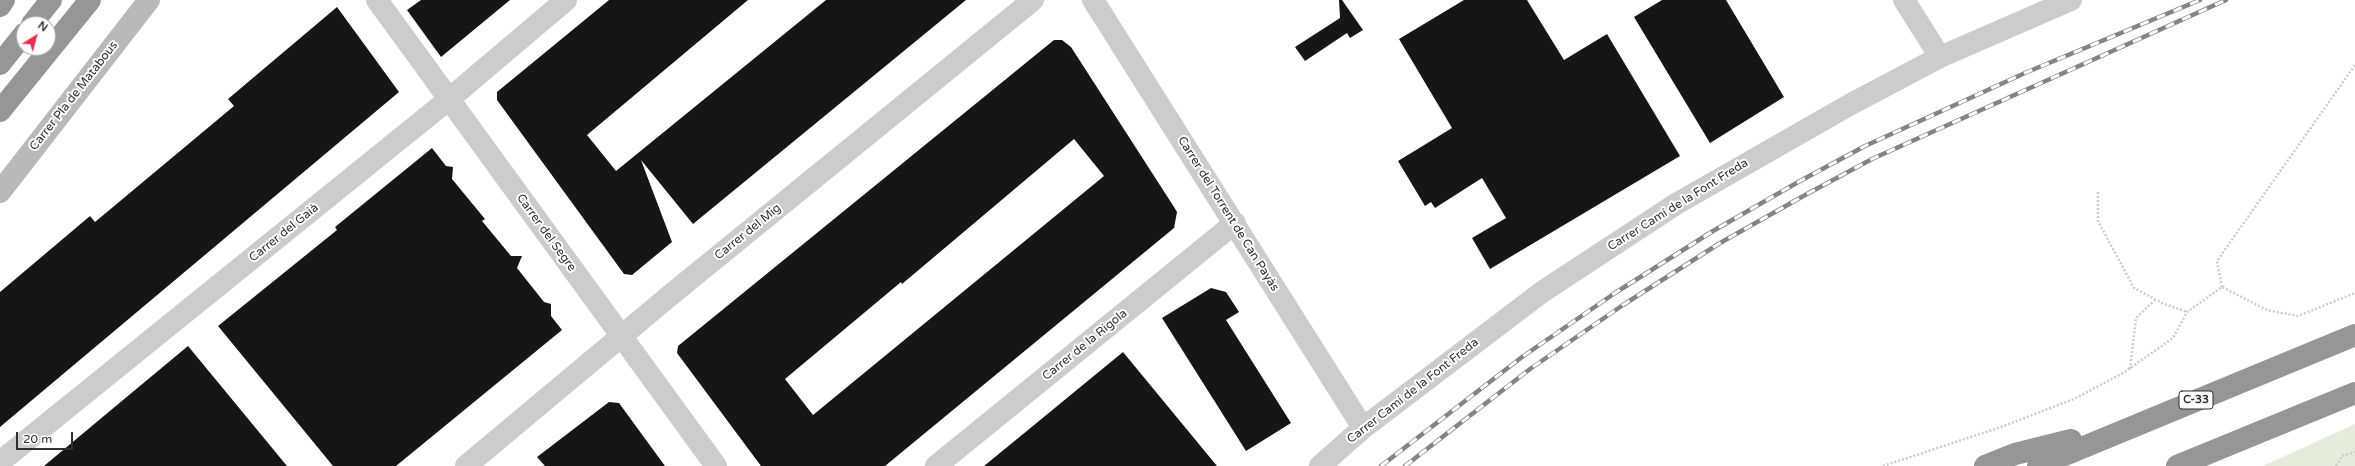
<!DOCTYPE html>
<meta charset="utf-8">
<style>
body{margin:0}
#map{position:relative;width:2355px;height:466px;overflow:hidden;background:#fff;font-family:"Varela Round",sans-serif}
canvas{display:block}
.north{position:absolute;left:16px;top:16px;width:40px;height:40px;box-sizing:border-box;background:#fff;border:1px solid #acacac;border-radius:50%;rotate:36deg;font-size:11px;font-weight:700;line-height:16px;text-align:center;color:#2f2f2f}
.north::after{content:'';display:block;margin:auto;width:14px;height:18px;background:#e72f4c;clip-path:polygon(50% 0,100% 100%,50% 72%,0 100%)}
.scale{position:absolute;left:16px;top:432px;width:57px;height:18px;box-sizing:border-box;border:2px solid #2f2f2f;border-top:0;padding-left:5px;font-size:12px;line-height:14px;white-space:nowrap;color:#2f2f2f;-webkit-text-stroke:3px #fff;paint-order:stroke}
</style>
<div id="map">
<canvas width="2355" height="466"></canvas>
<div class="north">N</div>
<div class="scale">20 m</div>
</div>
<script>
const context = document.querySelector('canvas').getContext('2d');
context.lineJoin = 'round';
function paint(path, color) { context.fillStyle = color; context.fill(path, 'evenodd'); }
function trace(path, color, width, dash) { context.strokeStyle = color; context.lineWidth = width; context.lineCap = dash ? 'butt' : 'round'; context.setLineDash(dash || []); context.stroke(path); }
function label(font, color, halo, rows, align = 'center') {
  context.font = font + ' "Varela Round",sans-serif'; context.lineWidth = 4; context.setLineDash([]); context.textBaseline = 'middle'; context.strokeStyle = halo; context.fillStyle = color; for (const [text, x, y, turn = 0] of rows) {
    context.save(); context.translate(x, y); context.rotate((+turn || 0) * Math.PI / 180); context.textAlign = isNaN(turn) ? turn : align; if (halo) context.strokeText(text, 0, 0); context.fillText(text, 0, 0); context.restore();
  }
}
paint(new Path2D(`
 M2355,424v42h-92z`), '#e6ecdc');
paint(new Path2D(`
 M421,0h89l-69,57 -34,-47z
 M609,0h139l-161,135 29,36 210,-171h140l-273,224 -52,-64 31,82 -40,33 -8,-1 -127,-174v-8z
 M1339,0h3l21,30 -13,8 -3,-5 -42,28 -10,-14 45,-29z
 M1464,0h63l37,60 43,-26 73,122 -190,113 -18,-31 34,-20 -24,-40 -47,30 -4,-6 -6,4 -27,-45 54,-33 -53,-89z
 M1662,0h64l58,97 -74,46 -76,-126z
 M337,7l62,85 -399,335v-135l90,-76 5,6 139,-116 -6,-7z
 M1054,40h8l9,7 103,160 3,5 -3,16 -289,238h-124l-84,-113 1,-7zM1074,139l30,37 -291,239 -28,-36 116,-97 1,2z
 M432,148l14,18 7,1 -1,12 33,40 -3,2 29,35h11l-5,12 27,34 7,2v12l11,14 -166,136h-63l-115,-140 119,-96 -2,-3z
 M1211,288l15,4 13,20 -13,8 65,103 -45,28 -84,-133z
 M188,346l99,120h-243l67,-56z
 M1123,352l94,114h-233l44,-36z
 M609,402l10,1 46,63h-120l-8,-9z`), '#161616');
trace(new Path2D(`
 M2098,192v29l36,67 28,15 25,9
 M2222,287l-5,-26 138,-196
 M2130,369l6,-51 19,-18
 M1883,466l118,-39 73,-28 49,-26 50,-35 14,-26 35,-25 45,23 31,6 57,-23
 M2336,466l6,-10 13,-4`), '#ccc', 2.5, [2, 2]);
trace(new Path2D(`
 M377,0l339,466
 M1093,0l270,428
 M1904,0l36,57
 M0,462l448,-362 118,-100
 M466,466l207,-173 360,-293
 M936,466l299,-243
 M1320,466l43,-38 179,-136 134,-88 175,-100 89,-47 131,-57`), '#ccc', 22);
trace(new Path2D(`
 M0,192l149,-192`), '#b9b9b9', 22);
trace(new Path2D(`
 M0,6l4,-6
 M32,24l19,-24
 M0,64l24,-30
 M0,111l90,-111
 M1985,466l30,-12 56,-14
 M2038,466l317,-131
 M2177,466l178,-73`), '#969696', 22);
const rail = new Path2D(`
 M1381,466l141,-109 93,-64 98,-62 87,-50 65,-35 160,-73 175,-73
 M1405,466l125,-97 93,-64 97,-62 87,-49 65,-35 354,-159`);
trace(rail, '#848484', 4.5);
trace(rail, '#fff', 3, [9]);
for (const [x, y, w] of [
 [2196,400,34]
]) { const box = new Path2D(); box.roundRect(x - w / 2, y - 9, w, 18, 3); context.fillStyle = '#fff'; context.fill(box); trace(box, '#2f2f2f', 1); }
label('bold 11px', '#2f2f2f', null, [
 ["C-33",2196,400]
]);
label('12px', '#2f2f2f', '#fff', [
 ["Carrer Pla de Matabous",74,96,-52],
 ["Carrer Camí de la Font Freda",1678,205,-32],
 ["Carrer del Torrent de Can Payàs",1228,214,58],
 ["Carrer del Mig",748,232,-39],
 ["Carrer del Gaià",284,233,-39],
 ["Carrer del Segre",546,233,54],
 ["Carrer de la Rigola",1085,345,-39],
 ["Carrer Camí de la Font Freda",1413,391,-38]
]);
</script>
